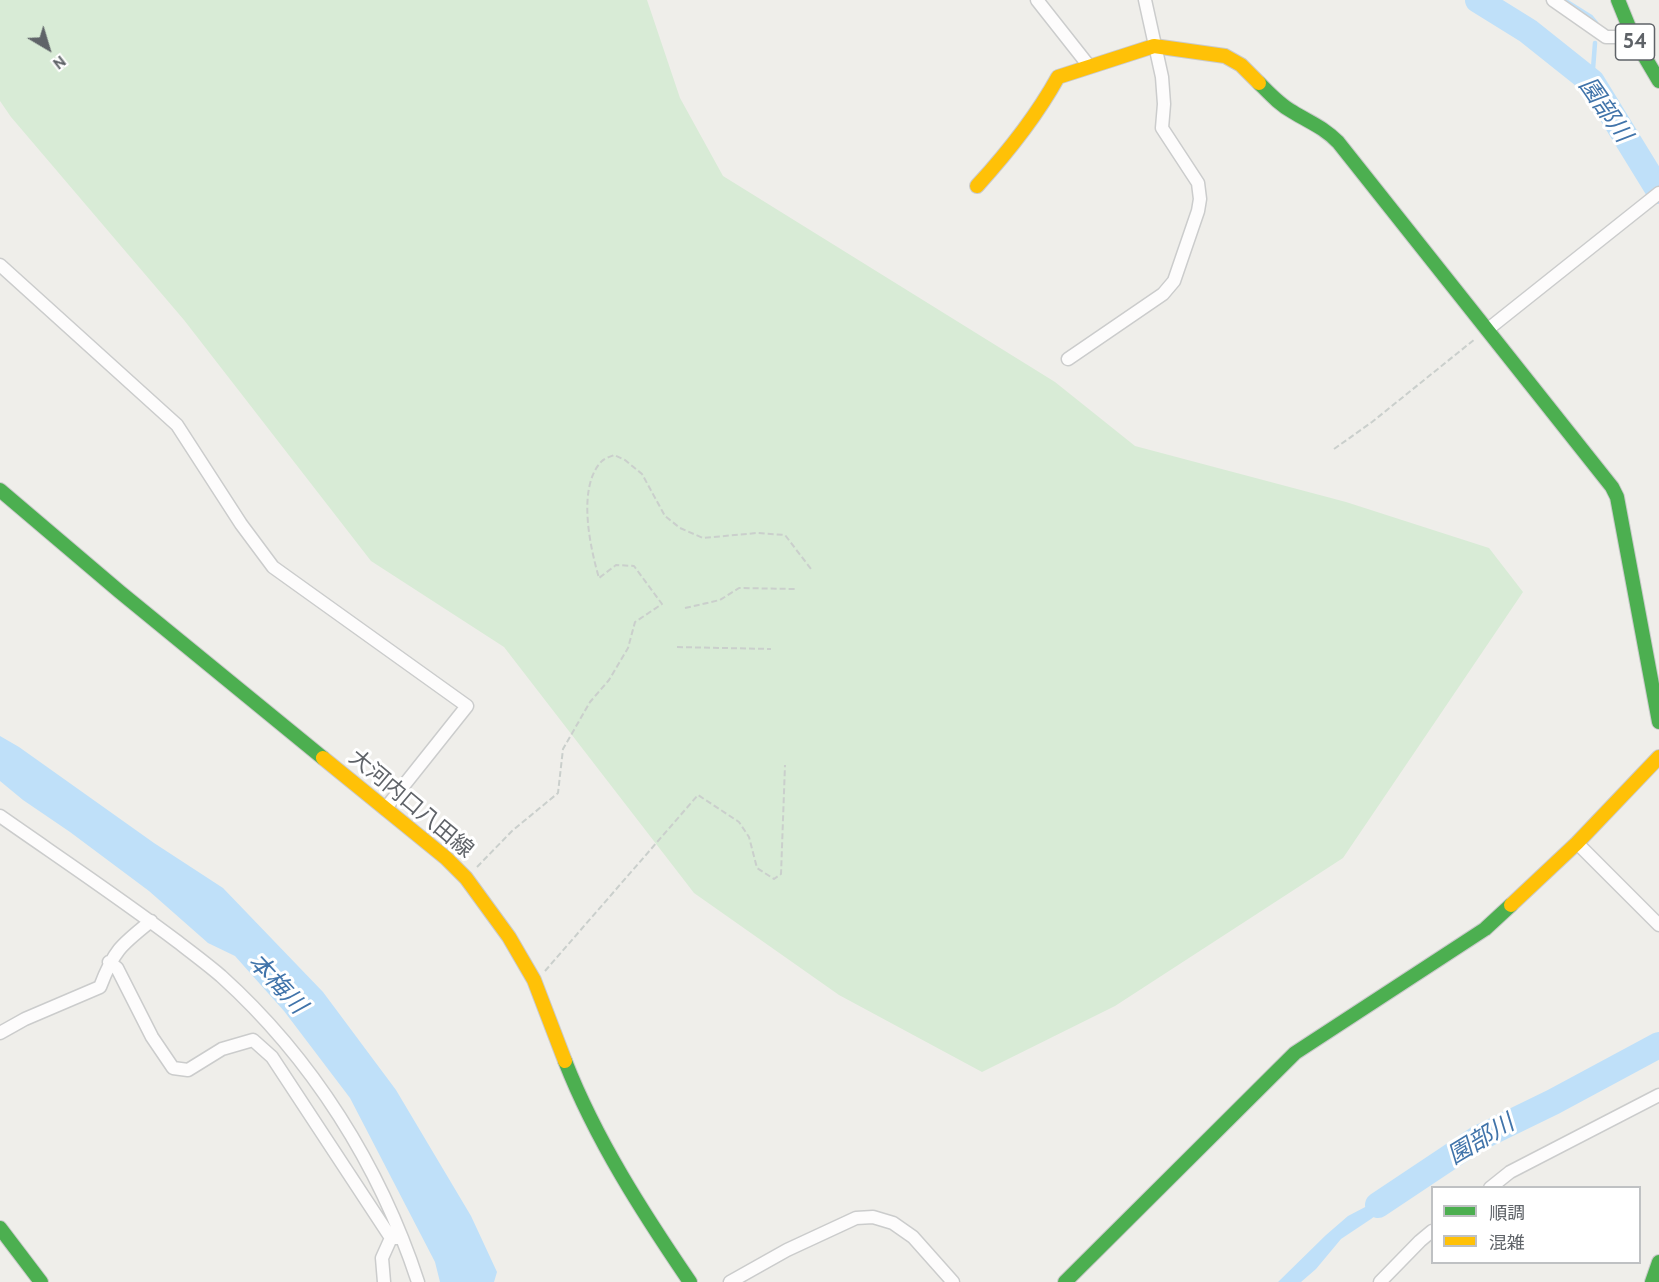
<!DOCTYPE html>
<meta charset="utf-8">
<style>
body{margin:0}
#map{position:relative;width:1659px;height:1282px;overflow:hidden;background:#efeeea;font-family:Cabin,"Noto Sans JP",sans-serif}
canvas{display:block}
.legend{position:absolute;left:1431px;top:1186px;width:210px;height:78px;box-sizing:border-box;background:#fff;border:2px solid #bfc1c3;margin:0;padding:8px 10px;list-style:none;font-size:18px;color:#5f6368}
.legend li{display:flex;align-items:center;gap:12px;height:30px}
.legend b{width:30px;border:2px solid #bfc1c3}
.north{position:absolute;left:18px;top:18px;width:60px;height:60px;-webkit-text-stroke:4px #fff;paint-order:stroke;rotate:142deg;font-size:16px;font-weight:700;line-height:24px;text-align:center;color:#5f6368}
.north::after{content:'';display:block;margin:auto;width:21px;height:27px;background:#5f6368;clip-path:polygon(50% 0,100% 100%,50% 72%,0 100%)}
</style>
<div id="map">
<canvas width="1659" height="1282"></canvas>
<ul class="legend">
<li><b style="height:8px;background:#4caf50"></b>順調</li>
<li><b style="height:8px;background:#ffc107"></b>混雑</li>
</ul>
<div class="north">N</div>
</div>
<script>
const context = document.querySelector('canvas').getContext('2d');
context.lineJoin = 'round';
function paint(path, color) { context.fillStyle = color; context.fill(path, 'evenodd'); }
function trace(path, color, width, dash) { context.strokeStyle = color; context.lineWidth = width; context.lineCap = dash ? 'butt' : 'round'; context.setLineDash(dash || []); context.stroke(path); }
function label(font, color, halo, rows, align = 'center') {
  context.font = font + ' Cabin,"Noto Sans JP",sans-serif'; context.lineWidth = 6; context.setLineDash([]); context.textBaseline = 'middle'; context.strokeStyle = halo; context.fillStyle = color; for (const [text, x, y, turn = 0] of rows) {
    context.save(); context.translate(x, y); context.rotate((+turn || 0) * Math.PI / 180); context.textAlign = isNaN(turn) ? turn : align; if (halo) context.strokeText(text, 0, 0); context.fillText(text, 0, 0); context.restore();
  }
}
paint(new Path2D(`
 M0,0h647l33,98 43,78 332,206 80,64 211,56 143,46 34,44 -180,266 -228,148 -133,66 -143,-77 -145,-102 -190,-246 -133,-86 -187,-241 -173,-203 -11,-16z`), '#d8ebd6');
paint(new Path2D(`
 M0,736l19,11 135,96 69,45 100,104 73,98 75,126 26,56 -3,10h-54l-5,-20 -85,-164 -66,-87 -49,-55 -27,-13 -59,-52 -79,-59 -47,-32 -23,-19z
 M1432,1172l-61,47 -30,20 -25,30 -15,13h-23l48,-47 22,-19z`), '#bfe0f9');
trace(new Path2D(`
 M1564,0l27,17 5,6
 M1592,82l3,-39`), '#bfe0f9', 4.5);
trace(new Path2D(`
 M1478,0l50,31 64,51 67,109
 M1378,1205l99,-66 76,-37 106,-57`), '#bfe0f9', 26);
const street = new Path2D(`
 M1037,0l52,66
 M1553,0l53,37h27
 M0,265l177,160 64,99 32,43 194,139 -82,103
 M1487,330l172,-137
 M1068,359l95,-65 11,-13 24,-70 2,-12 -2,-16 -36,-55 2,-24 -2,-27 -17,-77
 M0,816c60,42 120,82 178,126 14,11 29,22 43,34 91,82 159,190 197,306
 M1577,843l82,82
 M109,962l8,6 35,69 21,31 15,2 34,-21 31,-9 19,17 119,181h11
 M0,1033l25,-14 75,-32c14,-37 21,-42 51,-66
 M1490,1188l20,-16 149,-77
 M384,1282l-2,-24 9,-20
 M730,1282l57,-32 69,-32 17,-1 20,6 20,14 40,45
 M1380,1282l40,-41 12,-10`);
const fast = new Path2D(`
 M1618,0l15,37 26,44
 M1259,83c11,11 21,22 34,29 18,11 30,15 45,30l274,345 5,10 42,225
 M0,490l120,102 203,166
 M565,1061c31,79 78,152 125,221
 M0,1228l41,54
 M1065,1282l230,-229 190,-124 26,-24
 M1652,1282l7,-20`);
const slow = new Path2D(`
 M977,186c31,-34 59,-69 81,-109l96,-31 71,10 16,9 18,18
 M323,758l123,100 20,20 43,59 25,43 31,81
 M1511,905l66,-62 82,-86`);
trace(street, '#cbcccc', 15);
trace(fast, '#cacacb', 16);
trace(slow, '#cacacb', 16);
trace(new Path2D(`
 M1334,449l38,-27 103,-83
 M685,608l35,-8 19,-12 56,1
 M677,647l94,2
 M477,867l35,-36 46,-38 5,-44 27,-47 19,-22 19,-32 7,-26 27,-18 -28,-38 -18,-1 -17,13c-9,-31 -22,-90 2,-116 3,-4 9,-5 13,-7l11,5 17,14 23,42 15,12 23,10 54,-5 28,2 26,34
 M545,971l153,-176 41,27 10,15 8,31 17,11 7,-5 4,-109`), '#cacfcc', 2, [6, 3]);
trace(street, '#fdfcfc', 12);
trace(fast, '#4caf50', 14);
trace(slow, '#ffc107', 14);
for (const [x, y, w] of [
 [1635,42,39]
]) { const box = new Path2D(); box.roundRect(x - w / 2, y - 18, w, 36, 4.5); context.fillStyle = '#fff'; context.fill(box); trace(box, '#5f6368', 1.5); }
label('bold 21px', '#5f6368', null, [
 ["54",1635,42]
]);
label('22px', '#5f6368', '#fff', [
 ["大河内口八田線",411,804,40]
]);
label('italic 24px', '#4174aa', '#fff', [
 ["園部川",1605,110,55],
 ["本梅川",277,984,47],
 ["園部川",1481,1140,-31]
]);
</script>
